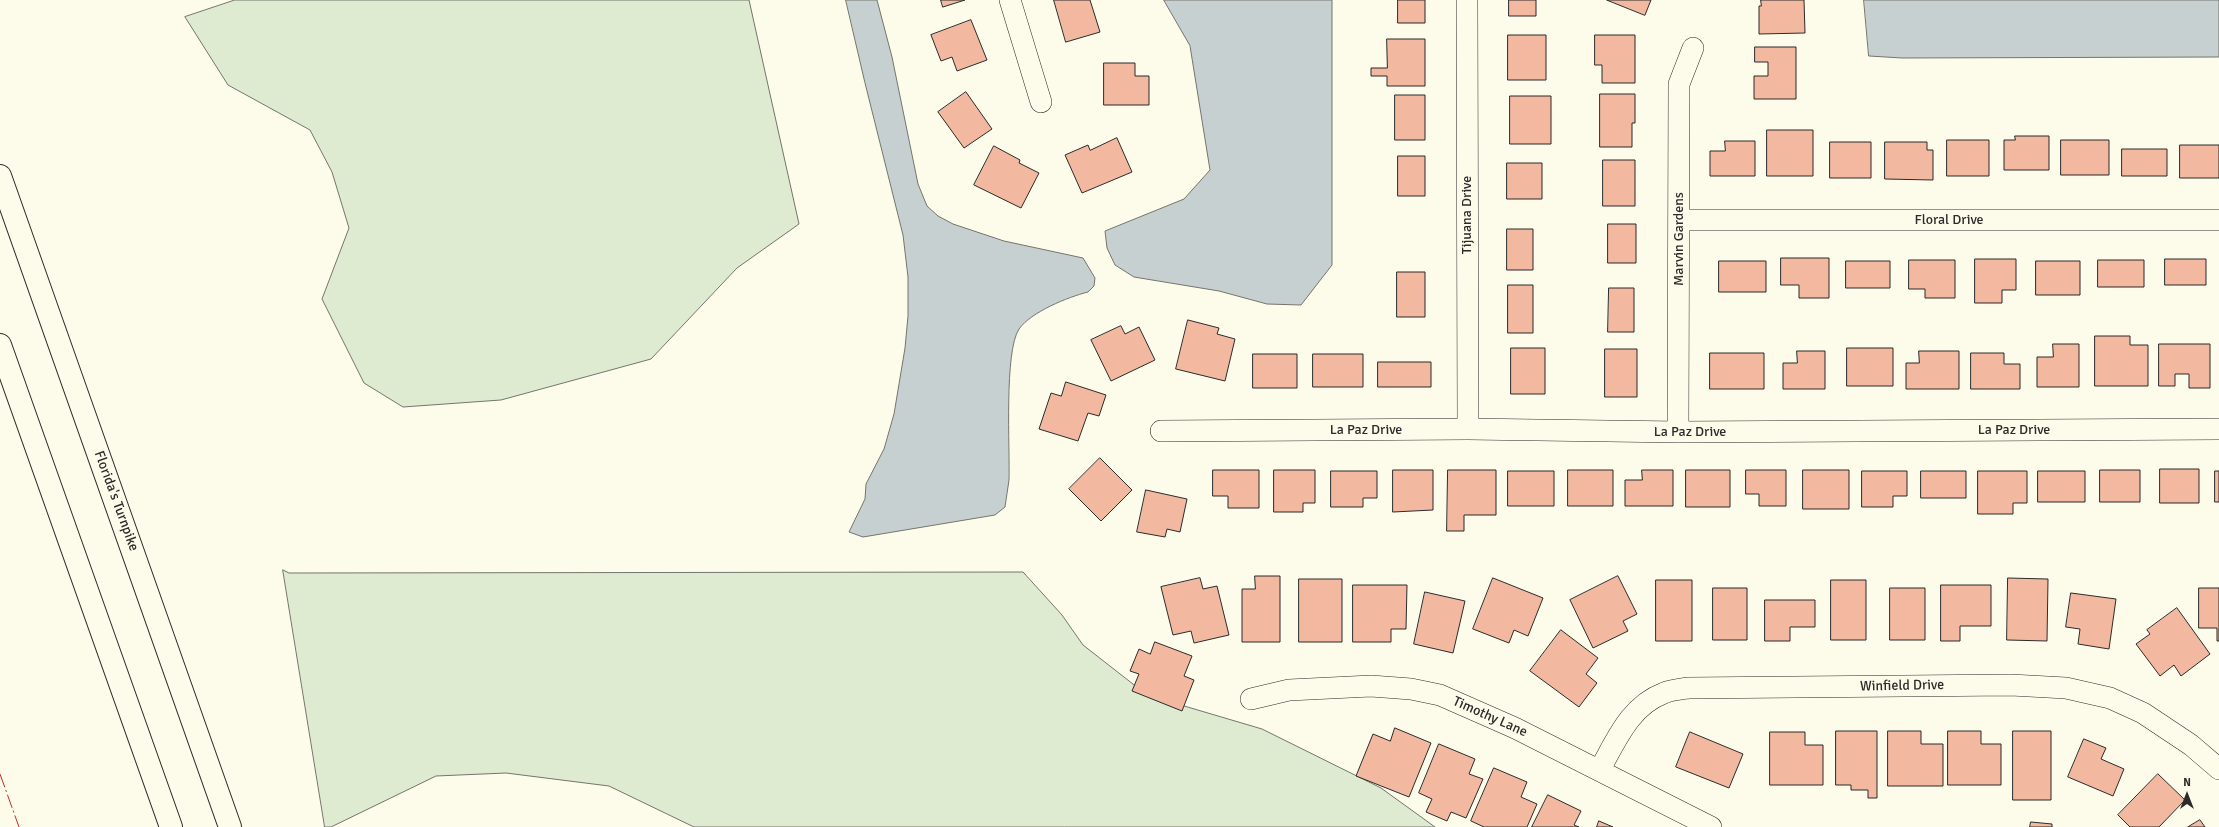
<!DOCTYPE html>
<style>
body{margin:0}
#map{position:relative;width:2219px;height:827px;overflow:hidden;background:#fdfbea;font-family:Signika,sans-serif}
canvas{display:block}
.north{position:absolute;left:2167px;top:775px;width:40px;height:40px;-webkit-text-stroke:3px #fdfbea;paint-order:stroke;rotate:0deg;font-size:11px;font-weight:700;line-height:16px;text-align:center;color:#2b2b2b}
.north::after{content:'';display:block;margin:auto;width:14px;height:18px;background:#2b2b2b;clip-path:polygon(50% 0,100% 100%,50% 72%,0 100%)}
</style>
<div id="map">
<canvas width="2219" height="827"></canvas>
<div class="north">N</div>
</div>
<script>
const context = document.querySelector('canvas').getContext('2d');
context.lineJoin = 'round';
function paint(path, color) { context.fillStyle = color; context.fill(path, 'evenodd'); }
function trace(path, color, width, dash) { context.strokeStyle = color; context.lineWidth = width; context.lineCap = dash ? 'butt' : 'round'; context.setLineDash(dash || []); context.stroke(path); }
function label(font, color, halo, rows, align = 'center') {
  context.font = font + ' Signika,sans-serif'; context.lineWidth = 3; context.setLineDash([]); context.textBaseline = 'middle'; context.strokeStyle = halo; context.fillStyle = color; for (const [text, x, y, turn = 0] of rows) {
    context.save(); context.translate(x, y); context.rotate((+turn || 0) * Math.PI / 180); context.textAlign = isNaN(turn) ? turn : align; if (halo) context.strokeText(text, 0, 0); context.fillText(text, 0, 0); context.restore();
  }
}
const green = new Path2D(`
 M235,0h514l50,224 -62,44 -86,91 -150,41 -98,7 -39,-24 -42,-84 27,-71 -17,-56 -22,-42 -82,-45 -43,-68z
 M283,570l6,3 734,-1 39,43 21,30 64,50 115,34 119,59 54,39h-741l-85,-41 -103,-13 -70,3 -105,51h-6z`);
paint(green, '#deebd1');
trace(green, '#74746e', 1);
const water = new Path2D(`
 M846,0h31l15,57 26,127 9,22 11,10 15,8 51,17 79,17 12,20 -1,8 -6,6c-20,5 -57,20 -69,37 -15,23 -9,119 -10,151 -1,9 -3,18 -4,27l-10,8 -132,22 -14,-5 16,-33 1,-15 18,-35 10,-35 11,-66 3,-32v-39l-5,-42 -38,-152z
 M1164,0h168v265l-31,40 -34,-1 -48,-13 -85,-14 -19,-12 -8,-17 -2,-17 79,-32 26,-29 -20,-124z
 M1864,0h355v57l-317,1 -33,-2z`);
paint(water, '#c7d0d0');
trace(water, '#74746e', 1);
const building = new Path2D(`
 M941,0h24l-22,7z
 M1054,0h36l10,32 -34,10z
 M1398,0h27v23h-27z
 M1509,0h27v16h-27z
 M1607,0h44l-6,15z
 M1761,0h43l1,33 -46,1v-28h2z
 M971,20l16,40 -30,11 -5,-14 -11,4 -10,-26z
 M1508,35h38v45h-38z
 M1595,35h40v48h-33v-18h-7z
 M1387,39h38v47h-38v-10h-16v-8h16z
 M1755,47h41v52h-42v-23h14v-14h-13z
 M1104,63h31v13h14v29h-45z
 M966,92l26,37 -28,19 -26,-36z
 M1600,94h35v29h-3v24h-32z
 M1395,95h30v45h-30z
 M1510,96h41v48h-41z
 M1767,130h46v46h-46z
 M2015,136h34v34h-45v-30h11z
 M1117,138l15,34 -50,21 -17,-38 23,-10 2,5z
 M1947,140h42v36h-42z
 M2061,140h48v35h-48z
 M1725,141h30v35h-45v-25h15z
 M1830,142h41v36h-41z
 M1885,142h42v8h6v30l-48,-1z
 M2180,145h39v33h-39z
 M994,146l26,14 -1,3 20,10 -18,35 -47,-23z
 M2122,149h45v27h-45z
 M1398,156h27v40h-27z
 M1603,160h32v46h-32z
 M1507,163h35v36h-35z
 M1608,224h28v39h-28z
 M1507,229h26v41h-26z
 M1781,258h48v40h-30v-13h-18z
 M1975,259h41v31h-14v13h-27z
 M2165,259h41v26h-41z
 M1909,260h46v38h-30v-9h-16z
 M2098,260h46v27h-46z
 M1719,261h47v31h-47z
 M1846,261h44v27h-44z
 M2036,261h44v34h-44z
 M1397,272h28v45h-28z
 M1508,285h25v48h-25z
 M1609,288h25v44h-26z
 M1188,320l31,8 -2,6 18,5 -10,42 -49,-12z
 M1121,326l4,8 14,-7 16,33 -44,21 -20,-41z
 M2095,336h35v9h18v41h-53z
 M2053,344h26v43h-42v-30h16z
 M2159,344h51v44h-21v-14h-14v12h-16z
 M1511,348h34v46h-34z
 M1847,348h46v38h-46z
 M1605,349h32v48h-32z
 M1797,351h28v38h-42v-26h14z
 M1919,351h40v38h-53v-26h13z
 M1710,353h54v36h-54z
 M1971,353h33v11h16v25h-49z
 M1253,354h44v34h-44z
 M1313,354h50v33h-50z
 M1378,362h53v25h-53z
 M1066,382l40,13 -7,21 -11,-3 -10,28 -39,-12 12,-36 10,3z
 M1100,458l32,32 -31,31 -32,-32z
 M2160,469h39v34h-39z
 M1213,470h46v38h-31v-12h-15z
 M1274,470h41v33h-12v9h-29z
 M1393,470h40v40l-40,2z
 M1448,470h48v45h-32v16h-17z
 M1568,470h45v36h-45z
 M1642,470h31v36h-48v-26h17z
 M1686,470h44v37h-44z
 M1746,470h40v36h-27v-12h-13z
 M1803,470h46v39h-46z
 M2100,470h40v32h-40z
 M1331,471h46v27h-14v9h-32z
 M1508,471h46v35h-46z
 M1862,471h45v25h-14v11h-31z
 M1921,471h45v27h-45z
 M1978,471h49v32h-14v11h-35z
 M2038,471h47v31h-47z
 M2215,471h4v31h-4z
 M1146,490l41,9 -7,33 -13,-3 -2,8 -28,-5z
 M1255,576h25v66h-38v-53h13z
 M1618,576l19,38 -14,7 5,10 -35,17 -23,-48z
 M1200,578l3,11 14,-3 12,49 -35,8 -3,-12 -18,4 -12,-48z
 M1493,578l50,20 -15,38 -14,-6 -5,13 -36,-14z
 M2008,578l40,1 -1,62 -40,-1z
 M1299,579h43v63h-43z
 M1656,580h36v61h-36z
 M1831,580h35v60h-35z
 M1353,585h54l-1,44h-15v13h-38z
 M1941,585h50v41h-31v15h-19z
 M1713,588h34v52h-34z
 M1890,588h35v52h-35z
 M2199,588h20v53h-2v-13h-18z
 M1425,592l40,9 -12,52 -39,-9z
 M2071,593l45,6 -7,50 -31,-5 2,-15 -14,-2z
 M1765,600h50v27h-25v14h-25z
 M2177,608l33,46 -29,22 -7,-11 -14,11 -24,-32 14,-10 -3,-4z
 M1561,630l37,28 -12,16 11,9 -18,24 -49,-36z
 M1155,642l37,14 -8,20 10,4 -12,31 -50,-20 7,-17 -9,-3 9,-22 11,5z
 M1395,728l36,15 -22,54 -53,-21 17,-42 17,7z
 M1836,731h41v67h-9v-8h-17v-5h-15z
 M1888,731h33v13h22v42h-55z
 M1948,731h33v13h20v41h-53z
 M2013,731h38v69h-38z
 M1690,732l53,22 -14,34 -53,-21z
 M1770,732h35v13h18v40h-53z
 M2084,739l22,9 -5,11 23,10 -11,27 -45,-19z
 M1439,744l36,15 -6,15 14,5 -17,39 -15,-6 -4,9 -21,-9 6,-13 -13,-6z
 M1494,768l33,14 -6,15 16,7 -10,23h-43l-13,-6z
 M2158,774l27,26 -26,27h-29l-12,-12z
 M1548,795l33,16 -7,14 5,2h-47z
 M2200,820l5,7h-17z
 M1599,821l14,6h-16z
 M2031,822l21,2v3h-22z`);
paint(building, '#f2b8a0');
trace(building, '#2b2b2b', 1);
const minor = new Path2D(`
 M1010,0l31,102
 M1467,0l1,429
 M1679,220h540
 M1161,431l307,-2 210,3 541,-3
 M1678,432l1,-348 14,-36
 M1251,699l38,-9 82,-4 40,3 29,6 75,33 196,99
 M1600,769c17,-30 30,-63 64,-76 7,-3 17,-4 24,-5l323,-3 55,3 44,10 33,15 48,32 28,24`);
const highway = new Path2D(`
 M0,176l230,651
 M0,345l171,482`);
trace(minor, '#2b2b2b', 22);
trace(highway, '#2b2b2b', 24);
trace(minor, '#fdfbea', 21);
trace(highway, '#fdfbea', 22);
trace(new Path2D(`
 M0,774l19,53`), '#c62828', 1, [14, 3, 2, 3]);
label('14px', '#2b2b2b', '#fdfbea', [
 ["Tijuana Drive",1467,215,-90],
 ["Floral Drive",1949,220],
 ["Marvin Gardens",1679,239,-90],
 ["La Paz Drive",1366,430],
 ["La Paz Drive",2014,430],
 ["La Paz Drive",1690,432],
 ["Florida's Turnpike",116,501,70],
 ["Winfield Drive",1902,686,-1],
 ["Timothy Lane",1490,717,24]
]);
</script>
